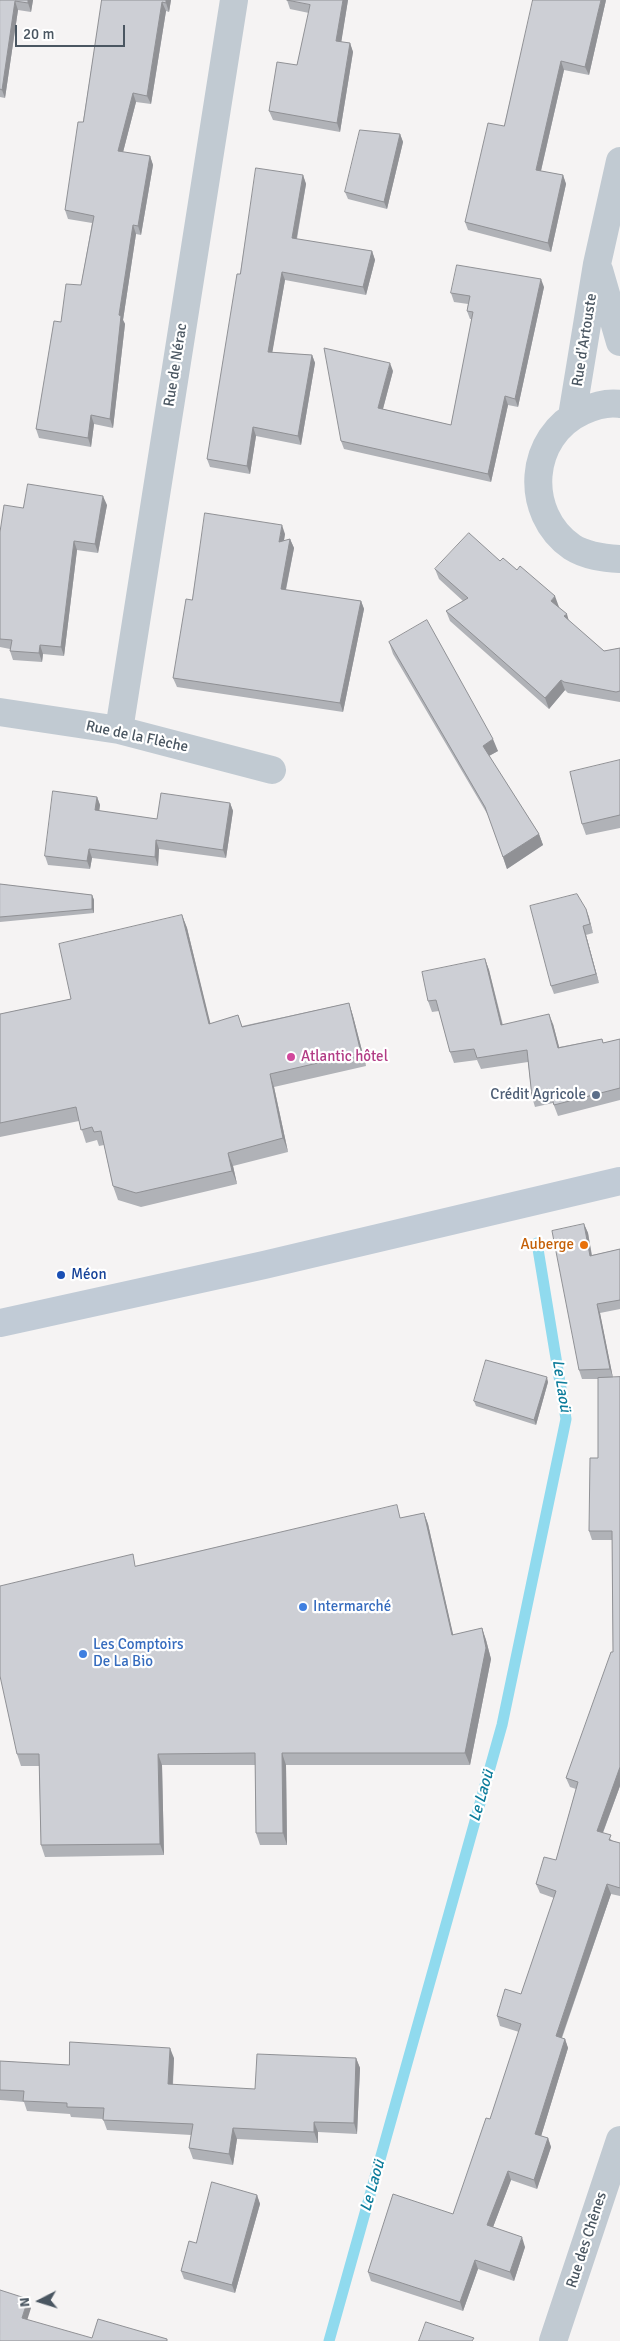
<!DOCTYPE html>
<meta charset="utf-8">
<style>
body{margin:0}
#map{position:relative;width:620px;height:2341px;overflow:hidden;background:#f5f3f3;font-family:Signika,sans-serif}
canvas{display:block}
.north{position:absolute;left:15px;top:2276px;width:50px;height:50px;-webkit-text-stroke:4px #fff;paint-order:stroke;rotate:265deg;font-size:14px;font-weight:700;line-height:20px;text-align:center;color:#4a5661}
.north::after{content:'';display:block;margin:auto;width:18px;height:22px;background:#4a5661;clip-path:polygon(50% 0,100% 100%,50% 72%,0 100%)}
.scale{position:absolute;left:15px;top:25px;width:110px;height:22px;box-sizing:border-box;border:2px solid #4a5661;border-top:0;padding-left:6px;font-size:15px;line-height:18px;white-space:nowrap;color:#4a5661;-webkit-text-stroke:4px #fff;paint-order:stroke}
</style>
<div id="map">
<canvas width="620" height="2341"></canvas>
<div class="north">N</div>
<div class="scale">20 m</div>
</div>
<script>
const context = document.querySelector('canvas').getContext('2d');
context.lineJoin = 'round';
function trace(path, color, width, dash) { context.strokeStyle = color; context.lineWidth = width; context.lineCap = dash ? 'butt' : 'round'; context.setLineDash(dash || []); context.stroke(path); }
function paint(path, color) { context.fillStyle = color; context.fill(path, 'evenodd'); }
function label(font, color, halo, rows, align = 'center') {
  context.font = font + ' Signika,sans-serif'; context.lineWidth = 4.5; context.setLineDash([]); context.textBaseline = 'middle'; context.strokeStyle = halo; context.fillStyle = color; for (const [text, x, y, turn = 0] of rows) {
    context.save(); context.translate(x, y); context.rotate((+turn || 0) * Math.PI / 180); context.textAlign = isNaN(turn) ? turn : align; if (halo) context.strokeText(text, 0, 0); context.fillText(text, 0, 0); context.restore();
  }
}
trace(new Path2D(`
 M329,2341l173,-616 64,-306 -29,-176`), '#90daee', 11);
trace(new Path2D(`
 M599,270l21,72
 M620,404c-12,-2 -26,2 -37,7 -55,25 -60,102 -11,136 14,9 32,11 48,12
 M572,416l25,-152 23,-103
 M0,712l119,18 153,40
 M119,730l115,-730
 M553,2341l67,-201`), '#c1cad2', 28);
trace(new Path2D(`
 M0,1323l264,-58 356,-84`), '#c1cbd6', 28);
paint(new Path2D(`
 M0,0h33l-2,12 -13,-2 -13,88 -5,-1z
 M102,0h69l-2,12 -3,-1 -15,93 -15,-2 -13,50 27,4 3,9 -12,70 -5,-1 -13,86 2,4 -12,104 -19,-4 -3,23 -52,-9 -3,-9 25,-107 20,-37 11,-62 -24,-4 -3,-9 18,-88z
 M287,0h61l-7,42 9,1 3,9 -13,80 -67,-12 -4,-9 28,-46 12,-52 -19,-4z
 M606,0l-17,75 -25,-5 -23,101 22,4 3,9 -15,68 -83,-22 -3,-8 39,-96z
 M400,134l3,8 -16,67 -39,-10 -3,-7z
 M303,175l3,9 -9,55 75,12 3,9 -9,35 -81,-15 -13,72 40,3 3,8 -14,82 -45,-9 -6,38 -40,-7 -3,-8 33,-185z
 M544,287l-26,120 -10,-2 -17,77 -147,-33 -3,-8 52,-70 -10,38 68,16 21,-106h-2l-3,-8 1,-7 -14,-2 -3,-9z
 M107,505l-9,48 -21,-3 -13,106 -21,-2 -1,8 -29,-2 -3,-9v-2l-10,-2v-115l23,-24z
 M285,534l-1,7 6,-2 4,9 -8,42 75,11 3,8 -21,103 -166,-25 -4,-9 19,-78z
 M500,561l59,46 10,14 35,30 16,-3v54l-52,-9 -3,-3 -16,19 -99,-88 -4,-10 17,-10 -24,-22 -4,-10z
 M389,642l109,109 -9,5 50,78 4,11 -36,24 -18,-52 -96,-163z
 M620,760v68l-34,7 -4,-11z
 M97,797l3,8 -1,6 58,8 73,-16 3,8 -7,47 -67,-9 -1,17 -66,-8 -2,11 -42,-4 -3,-9z
 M0,884l92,11 2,5v13l-94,9z
 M586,909l7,24 -7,2 13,48 -45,11 -3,-8z
 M182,915l5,13 23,96 28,-9 4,11 107,-23 4,13 13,50 -92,21 14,65 -55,14 4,18 -96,23 -23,-7 -5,-14 -9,-41 -5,1 -2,-6 -11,3 -7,-22 -79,16v-123l71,-15z
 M485,959l4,11 14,55 50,-1 6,23 43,-8 1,4 17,-4v61l-62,16 -5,-13 -18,4 -3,-10 -4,-35 -47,7 -4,-9 -23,3 -4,-11 -11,-41 -7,1 -4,-11z
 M584,1224l4,9 4,22 28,-6v60l-20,4 13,65 7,-1v409l-17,47 10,8 7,2v53l-9,-2 -49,144 3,1 3,9 -27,88 7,2 3,9 -14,42 -26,-9 -18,47 32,20 -11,34 -36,-12 -15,42 -92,-30 -3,-9 85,-58 37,-95 29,-87 -19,-6 -3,-10 24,-22 33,-96 -14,-5 -4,-9 20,-24 20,-71 -6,-2 -4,-9 47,-126 -1,-112h-20l-3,-9 9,-73v-79h-16l-3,-9z
 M548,1382l-12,43 -60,-19 -2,-5z
 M424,1513l4,11 25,111 29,-7 4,12 5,19 -21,106h-184l1,80h-27l-4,-12 -1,-68h-93l2,90 -119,2 -4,-12 -2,-79h-18l-4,-12 120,-188 264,-48z
 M174,2058l-1,27 82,4 101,-31 4,10 -3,66 -39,-2v11l-81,-4 -4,26 -40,-6 -4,-11 2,-13 -84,-5 -4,-11 -32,-2 -1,-3 -43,-3 -3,-9 -24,-2v-39l69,4z
 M257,2195l3,9 -25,89 -51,-14 -3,-8 15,-28z`), '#b0b2b7');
paint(new Path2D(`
 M28,0h5l-2,12 -3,-9z
 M166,0h5l-2,12 -3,-9z
 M343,0h5l-8,50 -4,-9z
 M601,0h5l-17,75 -4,-8z
 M15,1l3,9 -13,88 -3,-8z
 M162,2l4,9 -15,93 -4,-8z
 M350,43l3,9 -13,80 -3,-9z
 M561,61l3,9 -25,109 -3,-9z
 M133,93l3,9 -15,58 -3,-9z
 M400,134l3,8 -16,67 -3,-7z
 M150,156l3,9 -12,70 -3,-9z
 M303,175l3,9 -11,63 -3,-9z
 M563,175l3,9 -15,68 -3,-9z
 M133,225l3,9 -13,86 2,4 -12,104 -3,-9 9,-104z
 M372,251l3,9 -9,35 -3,-8z
 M282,272l3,8 -14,80 -3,-8z
 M541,279l3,8 -26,120 -3,-8z
 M312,355l3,8 -14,82 -3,-9z
 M390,363l3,8 -12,45 -3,-8z
 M505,396l3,9 -17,77 -3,-8z
 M91,415l3,9 -3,23 -3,-9z
 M253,427l3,9 -6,38 -3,-8z
 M103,496l4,9 -9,48 -3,-9z
 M282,525l3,9 -3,16 -3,-8z
 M290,539l4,9 -10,50 -3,-9z
 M74,541l3,9 -13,106 -3,-9z
 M555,596l4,11 -4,5 -4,-11z
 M361,601l3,8 -21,103 -3,-9z
 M567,614l3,11 -6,-9z
 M40,645l3,9 -1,8 -3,-9z
 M561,680l4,10 -16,19 -4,-11z
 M493,739l5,12 -11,6 -4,-11z
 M97,797l3,8 -2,14 -3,-9z
 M230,803l3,8 -7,47 -3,-8z
 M539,834l4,11 -36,24 -4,-12z
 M156,840l3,9 -1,17 -3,-9z
 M89,849l3,9 -2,11 -3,-8z
 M92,895l2,5v13l-2,-4z
 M586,909l3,8 4,16 -3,-9z
 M182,915l5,13 27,110 -5,-14z
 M583,926l3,9 13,48 -3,-9z
 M485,959l4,11 16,66 -4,-11z
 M349,1003l4,13 13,50 -5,-13z
 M549,1014l4,10 9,34 -4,-10z
 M270,1074l4,13 14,65 -5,-14z
 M228,1153l5,13 4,18 -5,-13z
 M584,1224l4,9 5,31 -3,-8z
 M597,1304l3,9 13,65 -3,-9z
 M547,1377l1,5 -12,43 -2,-5z
 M424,1513l4,11 28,123 -4,-12z
 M482,1628l4,12 5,19 -21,106 -5,-12z
 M282,1753l4,12 1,80 -4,-12z
 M158,1754l4,11 2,90 -4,-11z
 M620,1767v19l-20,54 -3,-9z
 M607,1884l4,10 -52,151 -3,-9z
 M565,2039l3,9 -29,95 -4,-9z
 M170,2048l4,10 -2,37 -4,-11z
 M356,2058l4,10 -3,66 -3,-11z
 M314,2122l4,10v11l-4,-11z
 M233,2128l4,11 -4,26 -4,-11z
 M548,2138l3,9 -14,42 -3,-9z
 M508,2171l3,9 -21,55 -3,-10z
 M257,2195l3,9 -25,89 -3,-8z
 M522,2237l3,10 -11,34 -4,-9z
 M475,2260l3,9 -15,42 -3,-9z
 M28,2299l3,9 -6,19 -3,-9z`), '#909195');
const building = new Path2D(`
 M0,0h28v3l-13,-2 -13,89 -2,-1z
 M102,0h64v3l-4,-1 -15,94 -14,-3 -15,58 32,5 -12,70 -5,-1 -14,90 2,1 -11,103 -19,-4 -3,23 -52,-9 18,-108 7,1 5,-38 15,1 13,-69 -29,-6 13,-88h5z
 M287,0h56l-7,41 14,2 -13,80 -68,-12 8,-49 20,3 13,-60z
 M533,0h68l-16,67 -24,-6 -25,109 27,5 -15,68 -83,-21 23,-99 16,3z
 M360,130l40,4 -16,68 -39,-10z
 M256,168l47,7 -11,63 80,13 -9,36 -81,-15 -14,80 44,3 -14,81 -45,-9 -6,39 -40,-7 30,-185h3z
 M457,265l84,14 -26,120 -10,-3 -17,78 -147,-33 -17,-93 66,15 -12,45 73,17 22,-113 -6,-1 3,-15 -19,-3z
 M28,484l75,12 -8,48 -21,-3 -13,106 -21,-2 -1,8 -29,-2 2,-11 -12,-1v-107l4,-27 19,3z
 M205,513l77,12 -3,17 11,-3 -9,50 80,12 -21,102 -167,-25 13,-79 6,1z
 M469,533l31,28 3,-3 14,12 3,-4 35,30 -4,5 16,13 -3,2 40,35 16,-3v43l-4,1 -52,-10 -3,-2 -16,18 -99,-87 22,-13 -33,-29z
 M427,620l66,119 -10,7 56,88 -36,23 -18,-50 -96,-165z
 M620,760v55l-38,9 -12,-52z
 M53,791l44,6 -2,13 62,9 4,-26 69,10 -7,47 -67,-10 -1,17 -66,-8 -2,12 -42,-5z
 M0,884l92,11v14l-92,8z
 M577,894l9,15 4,15 -7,2 13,48 -45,12 -21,-80z
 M182,915l27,109 29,-9 4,12 107,-24 12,50 -91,21 13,64 -55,15 4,18 -96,22 -23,-7 -12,-55 -7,1 -2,-5 -11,3 -5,-23 -76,16v-109l71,-15 -12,-55z
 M485,959l16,66 48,-11 9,34 44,-9 1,4 17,-4v49l-66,17 -4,-13 -18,5 -5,-47 -50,8 -3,-9 -24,3 -14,-52 -8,1 -6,-29z
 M584,1224l6,32 30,-7v51l-23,4 13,65 -31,1 -27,-139z
 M486,1360l61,17 -13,43 -60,-19z
 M620,1377v390l-23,64 14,4 -2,5 11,3v45l-13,-4 -51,152 9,3 -30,95 13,4 -14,42 -26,-9 -21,54 35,12 -12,35 -35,-12 -15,42 -92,-30 25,-78 60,20 33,-96 4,1 31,-95 -24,-8 8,-27 16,5 35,-103 -20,-7 8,-27 12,3 22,-78 -12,-4 45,-126h2l-1,-121h-23l1,-73h8v-80z
 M397,1505l3,13 24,-5 28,122 30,-7 4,20 -21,105h-183l1,80h-27l-1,-80 -97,1 2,90 -119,1 -2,-91h-22l-17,-78v-90l133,-32 2,12z
 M70,2042l100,6 -2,36 87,5 2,-35 99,4 -2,65 -40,-1v10l-81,-4 -4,26 -40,-6 4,-24 -90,-4 1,-12 -37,-1v-4l-44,-2 1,-10 -24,-1v-29l69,4z
 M212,2182l45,13 -25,90 -51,-14 8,-30 7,2z
 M0,2290l28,9 -6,19 70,20 6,-19 69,20v2h-167z
 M426,2322l48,16 -2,3h-53z`);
paint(building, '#cdcfd5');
trace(building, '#909195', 1);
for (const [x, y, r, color] of [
 [291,1057,5,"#d1479c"],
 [596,1095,5,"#5c6f8a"],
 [584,1245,5,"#e8710a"],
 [61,1275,5,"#1a4fb4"],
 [303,1607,5,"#3f7fe0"],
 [83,1654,5,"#3f7fe0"]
]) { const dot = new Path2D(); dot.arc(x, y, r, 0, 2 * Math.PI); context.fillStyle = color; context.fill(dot); trace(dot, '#fff', 2); }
label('15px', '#4a5661', '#fff', [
 ["Rue d'Artouste",585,340,-81],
 ["Rue de Nérac",176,365,-81],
 ["Rue de la Flèche",137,737,12],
 ["Rue des Chênes",587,2240,-72]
]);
label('15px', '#b23c85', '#fff', [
 ["Atlantic hôtel",301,1057]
], 'left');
label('15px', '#4e5e75', '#fff', [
 ["Crédit Agricole",586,1095]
], 'right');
label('15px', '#c56008', '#fff', [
 ["Auberge",574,1245]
], 'right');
label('15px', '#164399', '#fff', [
 ["Méon",71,1275]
], 'left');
label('15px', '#366cbe', '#fff', [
 ["Intermarché",313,1607],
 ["Les Comptoirs",93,1645],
 ["De La Bio",93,1662]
], 'left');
label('italic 16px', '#0c7c9b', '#fff', [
 ["Le Laoü",561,1386,81],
 ["Le Laoü",482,1796,-74],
 ["Le Laoü",373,2186,-74]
]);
</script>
